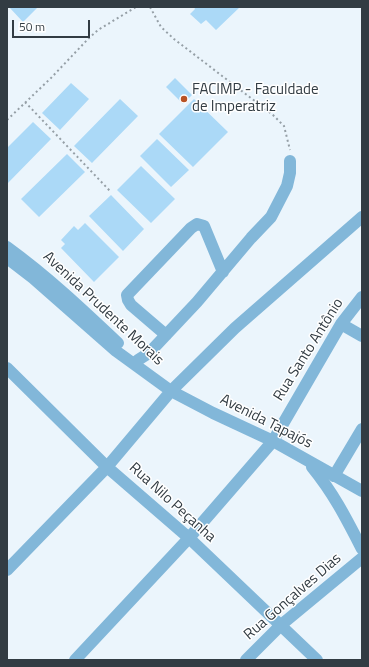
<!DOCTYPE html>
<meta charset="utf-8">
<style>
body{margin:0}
#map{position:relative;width:369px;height:667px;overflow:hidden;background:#ebf5fc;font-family:"Titillium Web",sans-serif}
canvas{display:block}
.frame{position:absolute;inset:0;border:8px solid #323c43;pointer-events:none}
.scale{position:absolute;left:12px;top:20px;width:78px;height:18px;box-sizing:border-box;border:2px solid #323c43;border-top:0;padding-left:5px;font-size:12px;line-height:14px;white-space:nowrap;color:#323c43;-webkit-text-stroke:3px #fff;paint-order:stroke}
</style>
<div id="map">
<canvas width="369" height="667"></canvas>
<div class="frame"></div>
<div class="scale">50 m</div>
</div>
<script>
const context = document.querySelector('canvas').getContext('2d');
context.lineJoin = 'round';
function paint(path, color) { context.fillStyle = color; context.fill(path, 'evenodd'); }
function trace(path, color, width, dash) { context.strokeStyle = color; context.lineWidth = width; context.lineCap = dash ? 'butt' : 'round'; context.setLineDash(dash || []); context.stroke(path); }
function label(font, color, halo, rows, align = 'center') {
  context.font = font + ' "Titillium Web",sans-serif'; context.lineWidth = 3; context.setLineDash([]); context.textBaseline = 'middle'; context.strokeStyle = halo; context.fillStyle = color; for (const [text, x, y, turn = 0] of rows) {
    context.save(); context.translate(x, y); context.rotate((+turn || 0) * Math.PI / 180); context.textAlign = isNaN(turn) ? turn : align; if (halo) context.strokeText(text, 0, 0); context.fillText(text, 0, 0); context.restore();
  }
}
paint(new Path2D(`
 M9,7h29l-15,15z
 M194,7h46l-24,23 -10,-10 -5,4 -11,-10 5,-5z
 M175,78l17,17 -9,9 -17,-17z
 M71,83l18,16 -29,31 -18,-17z
 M120,99l18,17 -46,47 -18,-17z
 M194,99l34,33 -35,35 -34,-33z
 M33,122l18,17 -44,45v-36z
 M157,139l32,31 -18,17 -31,-31z
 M67,154l18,18 -46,45 -18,-18z
 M141,166l34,33 -24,24 -34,-33z
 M111,195l33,34 -21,22 -34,-35z
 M85,223l34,34 -25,25 -33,-34 4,-4 -4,-4 13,-14 4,4z`), '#abd9f7');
trace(new Path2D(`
 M150,7l11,20 13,12 99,76 11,11 6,24
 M25,102l85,89
 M7,120l44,-42 37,-39 10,-9 38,-23`), '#959fa6', 2, [2, 3]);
trace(new Path2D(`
 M7,247c40,29 75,62 111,96
 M7,258l26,20 83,73 55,40 42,22 60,28 89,50
 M341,324l21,12
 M166,335l-35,-30 -3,-5 -1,-5 64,-67 6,-4 7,2 19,46
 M138,360l11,-7 48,-51 54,-64 20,-21 16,-31 3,-13v-12
 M7,368l100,99 82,71 128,122
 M312,467c22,27 34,51 50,82
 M334,476l28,-47
 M7,570l100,-103 64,-76 64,-63 127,-111
 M75,660l114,-122 84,-97 68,-117 21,-27
 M246,660l35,-35 81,-67`), '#82b7d9', 12);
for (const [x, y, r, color] of [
 [184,99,4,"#b85224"]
]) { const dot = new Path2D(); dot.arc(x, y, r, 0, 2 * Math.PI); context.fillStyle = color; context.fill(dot); trace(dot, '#fff', 1.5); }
label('15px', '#323c43', '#fff', [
 ["FACIMP - Faculdade",192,90],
 ["de Imperatriz",192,107]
], 'left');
label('15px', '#323c43', '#fff', [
 ["Avenida Prudente Morais",103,309,43],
 ["Rua Santo Antônio",309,350,-58],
 ["Avenida Tapajós",266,422,27],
 ["Rua Nilo Peçanha",172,503,42],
 ["Rua Gonçalves Dias",293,597,-41]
]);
</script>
